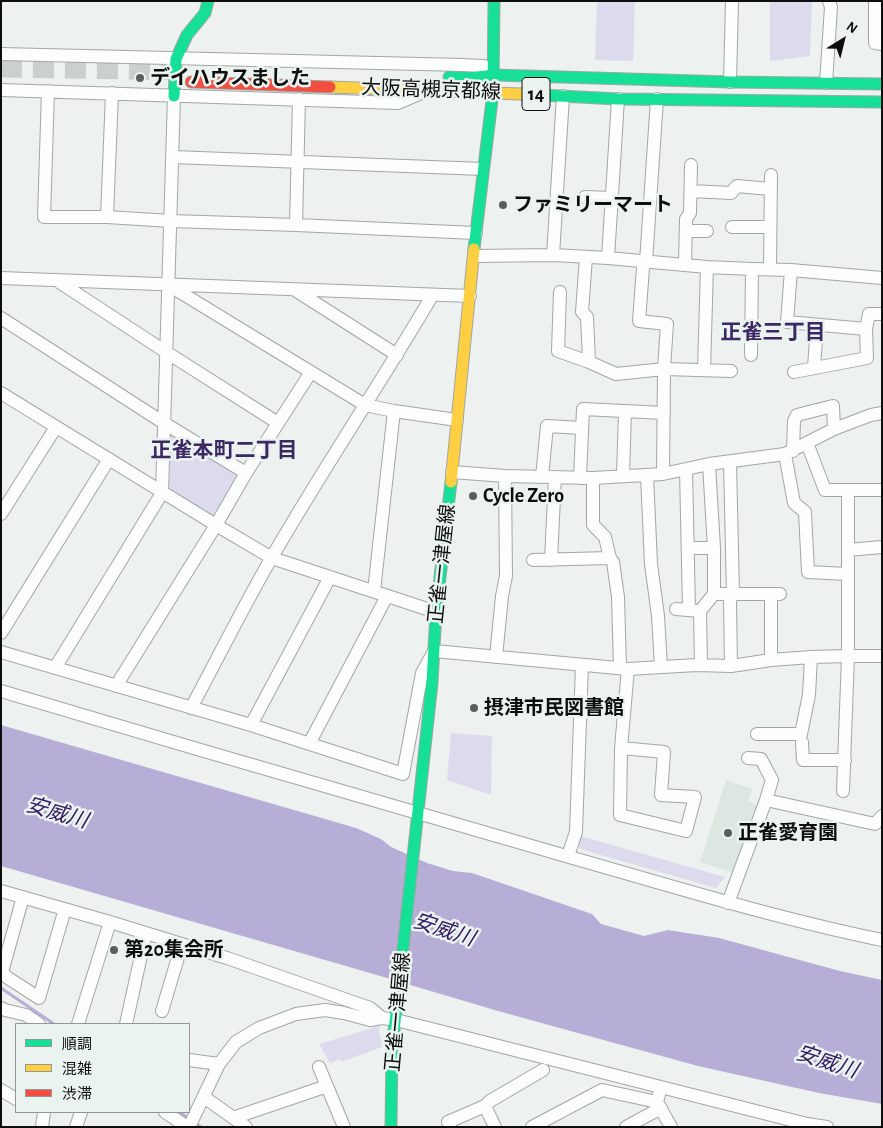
<!DOCTYPE html>
<meta charset="utf-8">
<style>
body{margin:0}
#map{position:relative;width:883px;height:1128px;overflow:hidden;background:#edf1ef;font-family:"Alegreya Sans","Noto Sans JP",sans-serif}
canvas{display:block}
.frame{position:absolute;inset:0;border:2px solid #0d0f0e;pointer-events:none}
.legend{position:absolute;left:15px;top:1023px;width:175px;height:90px;box-sizing:border-box;background:#ebf3f0;border:1px solid #929896;margin:0;padding:6px 9px;list-style:none;font-size:15px;color:#0d0f0e}
.legend li{display:flex;align-items:center;gap:10px;height:25px}
.legend b{width:25px;border:1px solid #929896}
.north{position:absolute;left:818px;top:15px;width:50px;height:50px;-webkit-text-stroke:4px #ebf3f0;paint-order:stroke;rotate:36deg;font-size:14px;font-weight:700;line-height:20px;text-align:center;color:#0d0f0e}
.north::after{content:'';display:block;margin:auto;width:18px;height:22px;background:#0d0f0e;clip-path:polygon(50% 0,100% 100%,50% 72%,0 100%)}
</style>
<div id="map">
<canvas width="883" height="1128"></canvas>
<div class="frame"></div>
<ul class="legend">
<li><b style="height:6px;background:#16e098"></b>順調</li>
<li><b style="height:6px;background:#ffcf43"></b>混雑</li>
<li><b style="height:6px;background:#f24e42"></b>渋滞</li>
</ul>
<div class="north">N</div>
</div>
<script>
const context = document.querySelector('canvas').getContext('2d');
context.lineJoin = 'round';
function paint(path, color) { context.fillStyle = color; context.fill(path, 'evenodd'); }
function trace(path, color, width, dash) { context.strokeStyle = color; context.lineWidth = width; context.lineCap = dash ? 'butt' : 'round'; context.setLineDash(dash || []); context.stroke(path); }
function label(font, color, halo, rows, align = 'center') {
  context.font = font + ' "Alegreya Sans","Noto Sans JP",sans-serif'; context.lineWidth = 5; context.setLineDash([]); context.textBaseline = 'middle'; context.strokeStyle = halo; context.fillStyle = color; for (const [text, x, y, turn = 0] of rows) {
    context.save(); context.translate(x, y); context.rotate((+turn || 0) * Math.PI / 180); context.textAlign = isNaN(turn) ? turn : align; if (halo) context.strokeText(text, 0, 0); context.fillText(text, 0, 0); context.restore();
  }
}
paint(new Path2D(`
 M726,780l26,9 -4,12 8,4 -22,68 -34,-11z`), '#dce7e2');
paint(new Path2D(`
 M597,1h38l-2,60 -38,-1z
 M770,1h42l-2,55 -40,5z
 M171,434l70,40 -24,41 -5,1 -39,-24 -4,-7z
 M451,733l41,3 -1,59 -44,-15z
 M580,836l145,41 -9,11 -133,-38 -6,-5z
 M373,1025h7c-2,8 1,14 2,22l-41,15 -1,-3 -10,4 -11,-19 54,-16z`), '#dddaee');
paint(new Path2D(`
 M1,725l355,103 25,11 10,8 36,16 26,8 19,2 120,41 9,10 43,12 24,-6 51,8 121,33 42,9v43l-1,10 1,1v70l-63,-11 -121,-27 -200,-55 -128,-38 -369,-107z`), '#b7aed7');
trace(new Path2D(`
 M1,988l53,36
 M180,1112l9,7
 M194,1122l7,5`), '#b7aed7', 3);
trace(new Path2D(`
 M1,67l191,3`), '#cbcfcd', 21, [21, 11]);
const street = new Path2D(`
 M875,1v42l7,1
 M1,54l461,11 22,1 10,9
 M730,82l2,-81
 M826,83l5,-76 -2,-6
 M1,90l397,13 23,-10
 M48,91l-4,126h63l64,4 125,4 180,8
 M657,99l-11,163 -3,6 -4,53 28,3 -3,45 -1,105
 M173,157l310,12
 M691,191l40,2 6,-7 33,3
 M585,197l27,1
 M107,217l5,-124
 M296,225l3,-126
 M732,227h38
 M686,231h21
 M553,255l10,-159
 M474,256l79,-1 55,3 99,9 45,2 39,1 91,8
 M586,257l-4,55 5,5 2,45
 M608,258l10,-159
 M685,265l1,-46 4,-6 1,-48
 M770,269l1,-94
 M791,270l-4,52 79,7 1,29 -73,14
 M1,278l469,18
 M56,280l110,72 112,71
 M170,286l195,119 29,6 63,9
 M295,290l102,65
 M560,292l-2,59 31,11 27,12 48,-5 67,2
 M1,318l163,105 82,50
 M866,329l3,-15h13
 M751,355l1,-86
 M814,367l3,-42
 M704,370l3,-103
 M1,393l215,132 56,33 164,54
 M807,443l18,47h57
 M793,451l1,-30 3,-6 36,-9 1,23
 M785,454l9,49 11,9 3,60 40,2
 M730,462l3,132 -3,6 1,66
 M709,464l5,84v46
 M686,469l3,141
 M452,472l53,4 88,2 70,-4 46,-10 76,-10 49,-25 37,-14 11,-2
 M647,475l4,89 7,52 3,51
 M623,476l2,-65
 M542,477l5,-51 35,2
 M580,478l3,-69 81,4
 M593,478v47l12,12 5,21 3,4 5,35 2,70
 M1,514l55,-87
 M688,548h26
 M848,550l34,-3
 M533,560l77,-2
 M551,560l4,-83
 M374,591l20,-180
 M676,609l24,2 14,-17h66
 M700,611l1,54
 M1,633l108,-174
 M1,652l250,73 152,49 19,-101 12,-22 194,18 69,-4 34,1 40,-6 40,-3 37,-1h34
 M496,657l6,-61 4,-20 -1,-100
 M771,660v-66
 M55,668l107,-175 12,-397
 M116,686l100,-161 30,-52 65,-101
 M1,691c188,56 377,111 565,165 105,30 209,62 316,84
 M191,708c27,-50 52,-101 81,-151 51,-88 108,-173 160,-261
 M251,725l79,-148
 M757,734h44l8,-39 2,-38
 M802,742l1,18h42
 M309,744l78,-148
 M621,748l43,4 -3,43 34,2 -9,34 -66,-16 1,-67 7,-79
 M748,758l13,1 11,21 -6,20
 M843,791l5,-135v-166
 M568,856l8,-24 6,-167
 M1,891l109,31 117,36 143,50 12,10 14,2 411,104 20,3
 M23,897l-21,75 6,6 31,20 26,-89
 M728,903l38,-103 109,24 7,-8
 M1,1008l4,2 21,5 13,9
 M162,1011l20,-67
 M78,1024l32,-102
 M126,1024l20,-91
 M189,1060l30,4
 M319,1067l25,60
 M1,1090l15,9
 M659,1094l-2,8 14,25
 M204,1097l42,30
 M485,1106l10,21
 M165,1112l22,15
 M233,1118l94,-32
 M42,1127l2,-15
 M76,1127l5,-15
 M189,1127l30,-63 17,-22 23,-14 37,-14 29,-4 19,3 26,7 12,-2
 M450,1127l-2,-5 37,-16 5,-5 53,-31
 M532,1127l70,-37 55,12
 M626,1127l35,-19`);
const fast = new Path2D(`
 M449,77l21,1 24,-3 236,7 152,2
 M521,94l97,5 264,3
 M174,96l2,-37 11,-24 18,-22 3,-12
 M474,249l19,-157 1,-91
 M391,1127l1,-78 40,-366 4,-71 15,-130`);
const slow = new Path2D(`
 M330,87l191,7
 M451,482l23,-233`);
const jam = new Path2D(`
 M191,82l139,5`);
trace(street, '#a3a6a5', 14);
trace(fast, '#a3a6a5', 13);
trace(slow, '#a3a6a5', 13);
trace(jam, '#a3a6a5', 13);
trace(street, '#fcfdfd', 12);
trace(fast, '#16e098', 11);
trace(slow, '#ffcf43', 11);
trace(jam, '#f24e42', 11);
for (const [x, y, r, color] of [
 [140,78,5,"#5b5e5d"],
 [503,205,5,"#5b5e5d"],
 [473,496,5,"#5b5e5d"],
 [474,708,5,"#5b5e5d"],
 [728,833,5,"#5b5e5d"],
 [114,950,5,"#5b5e5d"]
]) { const dot = new Path2D(); dot.arc(x, y, r, 0, 2 * Math.PI); context.fillStyle = color; context.fill(dot); trace(dot, '#ebf3f0', 2); }
for (const [x, y, w] of [
 [536,94,28]
]) { const box = new Path2D(); box.roundRect(x - w / 2, y - 16.5, w, 33, 4); context.fillStyle = '#ebf3f0'; context.fill(box); trace(box, '#0d0f0e', 1); }
label('bold 19px', '#0d0f0e', null, [
 ["14",536,94]
]);
label('bold 20px', '#0d0f0e', '#ebf3f0', [
 ["デイハウスました",150,78],
 ["ファミリーマート",513,205],
 ["Cycle Zero",483,496],
 ["摂津市民図書館",484,708],
 ["正雀愛育園",738,833],
 ["第20集会所",124,950]
], 'left');
label('20px', '#0d0f0e', '#ebf3f0', [
 ["大阪高槻京都線",431,90,2],
 ["正雀一津屋線",442,564,-84],
 ["正雀一津屋線",398,1012,-85]
]);
label('bold 21px', '#3c2964', '#ebf3f0', [
 ["正雀三丁目",773,333],
 ["正雀本町二丁目",224,451]
]);
label('italic 21px', '#33195f', '#ebf3f0', [
 ["安威川",57,813,16],
 ["安威川",444,930,18],
 ["安威川",827,1062,18]
]);
</script>
